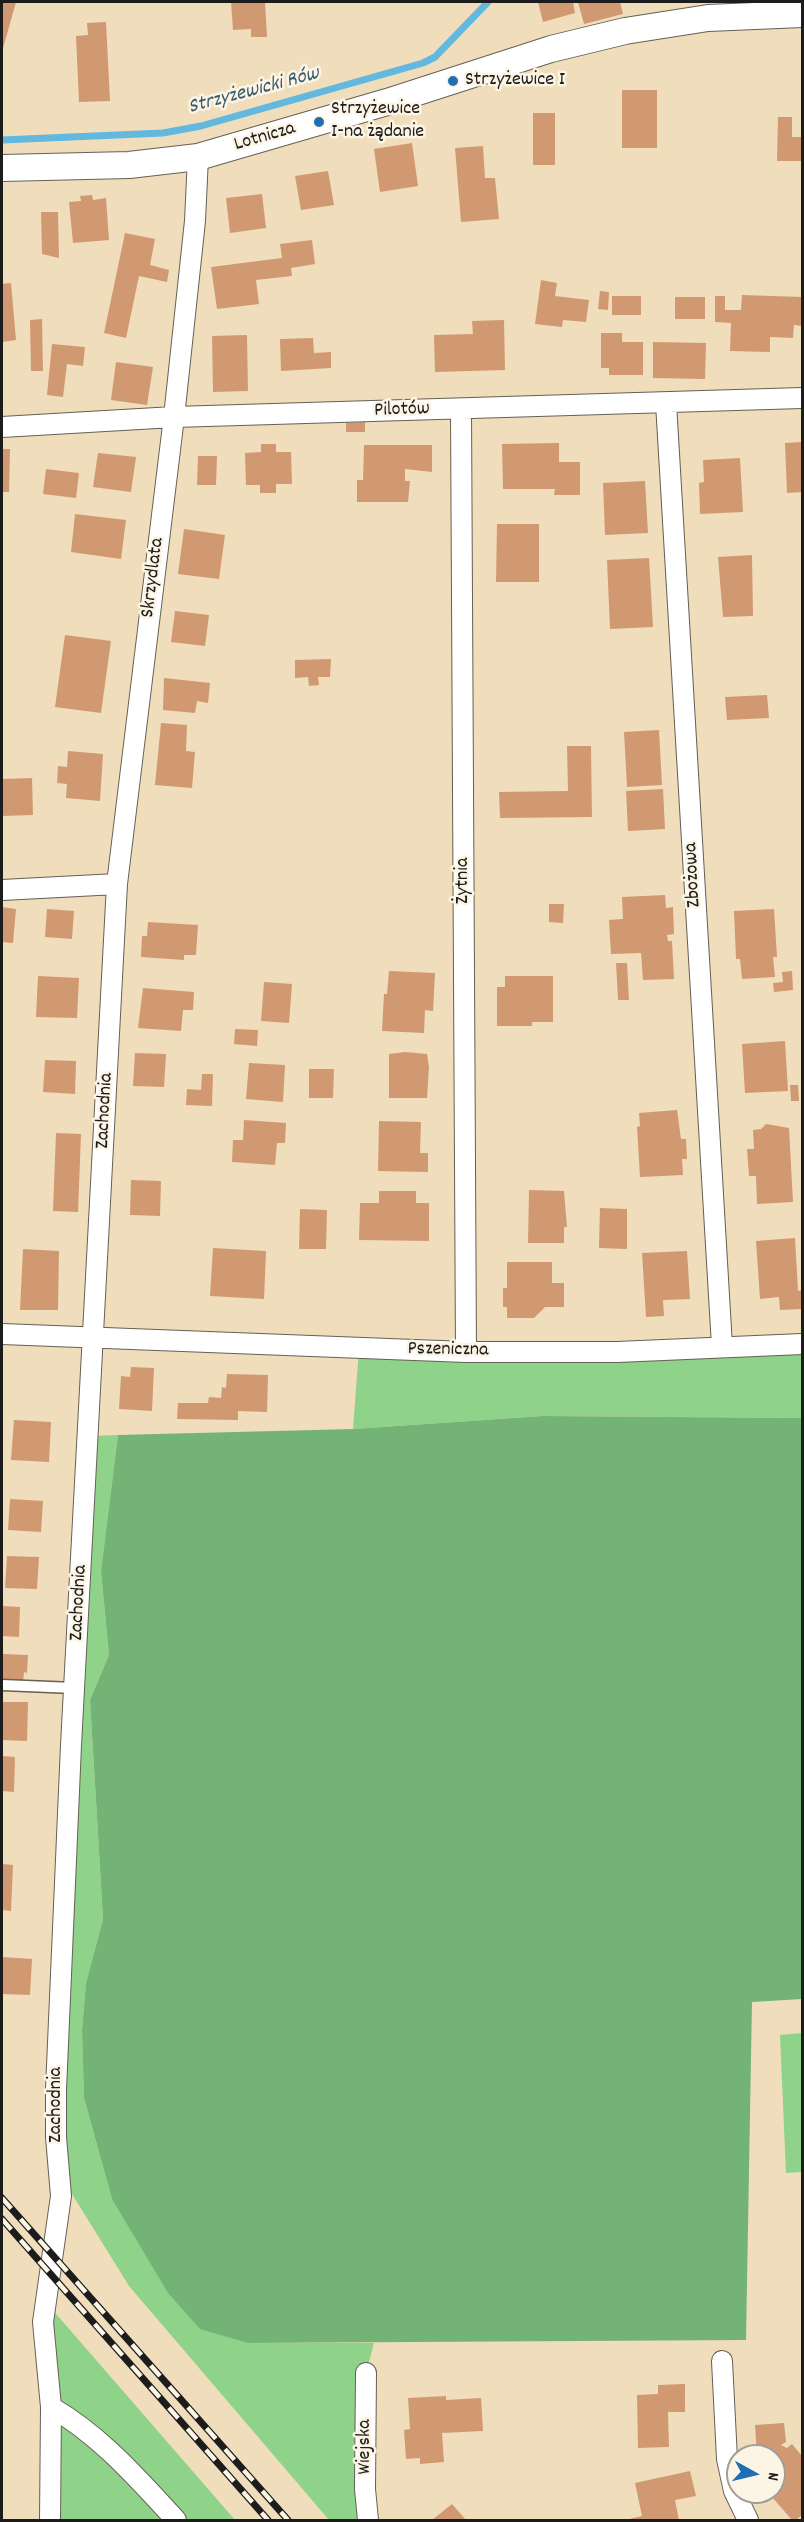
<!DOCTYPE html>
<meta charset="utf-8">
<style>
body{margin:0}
#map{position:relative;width:804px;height:2522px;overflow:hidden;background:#f0ddbc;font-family:Dekko,sans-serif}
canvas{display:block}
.frame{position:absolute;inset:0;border:3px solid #1c1c1c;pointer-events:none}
.north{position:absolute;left:726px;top:2444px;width:60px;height:60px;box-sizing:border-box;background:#fcf5e5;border:2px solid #a29e95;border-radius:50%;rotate:98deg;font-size:16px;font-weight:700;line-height:24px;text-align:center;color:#1c1c1c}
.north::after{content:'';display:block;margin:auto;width:21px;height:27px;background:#1f6fb2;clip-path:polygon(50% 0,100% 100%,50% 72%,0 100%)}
</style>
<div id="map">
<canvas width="804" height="2522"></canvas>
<div class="frame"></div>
<div class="north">N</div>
</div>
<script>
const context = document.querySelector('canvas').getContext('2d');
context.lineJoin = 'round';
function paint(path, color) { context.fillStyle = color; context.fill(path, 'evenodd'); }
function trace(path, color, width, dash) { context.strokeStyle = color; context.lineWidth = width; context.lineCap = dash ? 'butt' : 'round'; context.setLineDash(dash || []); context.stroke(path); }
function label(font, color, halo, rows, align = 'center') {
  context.font = font + ' Dekko,sans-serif'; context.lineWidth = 5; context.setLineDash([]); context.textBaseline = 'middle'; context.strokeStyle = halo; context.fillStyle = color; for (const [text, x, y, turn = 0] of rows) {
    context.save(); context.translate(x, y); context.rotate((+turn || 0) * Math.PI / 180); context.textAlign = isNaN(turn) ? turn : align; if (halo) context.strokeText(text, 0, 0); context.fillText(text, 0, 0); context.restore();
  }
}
paint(new Path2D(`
 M802,1344v74l-259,-2 -190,13 6,-80z
 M118,1435l-17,136 8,84 -19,45 13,219 -17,64 -4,47 2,68 28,101 136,144h126l-8,30 2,147h-39l-200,-234 -70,-113 30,-737z
 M802,2033v139l-16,1 -6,-138z
 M44,2300l191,220h-185z`), '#8fd28a');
paint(new Path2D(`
 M543,1416l259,2v581l-50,3 -6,338 -498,3 -48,-14 -32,-36 -56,-94 -28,-101 -2,-68 4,-47 17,-64 -13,-219 19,-45 -8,-84 17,-136 235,-6z`), '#73b476');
trace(new Path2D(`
 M2,140l161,-7 38,-7 222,-63 12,-6 53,-55`), '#62b8de', 7);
paint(new Path2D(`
 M2,2h14l-14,50z
 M231,2h34l2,35h-16v-8l-18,1z
 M538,2h35l2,11 -32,9z
 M578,2h42l3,12 -39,10z
 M106,22l4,79 -31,1 -3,-66 12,-1 -1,-12z
 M622,90h35v58h-35z
 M533,113h22v52h-22z
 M778,117h14v20h10v24h-25z
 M412,143l6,43 -38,6 -6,-43z
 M483,146l2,32h10l4,41 -38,3 -6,-74z
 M328,171l6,34 -33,5 -6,-34z
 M262,194l4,34 -36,5 -4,-35z
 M92,195l1,5 13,-2 3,42 -36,3 -4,-41 12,-1 -1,-5z
 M41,212h17l1,46 -17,-4z
 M125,233l30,6 -5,26 19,5 -2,12 -28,-6 -13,62 -22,-5z
 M312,240l3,24 -24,4 1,8 -36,4 3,24 -42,5 -6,-42 71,-9 -2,-14z
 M541,280l16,3 -2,13 34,4 -3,22 -23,-2 -1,7 -27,-3z
 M11,283l5,57 -14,2v-58z
 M600,291l9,1 -1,18 -10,-1z
 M742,295l60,2v29l-8,-1 -1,13 -23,-1v15l-40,-1 1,-28 -16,-1v-26h10v14h16z
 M612,296h29v19h-29z
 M675,297h30v22h-30z
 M42,319l1,52h-12l-1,-51z
 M504,320l1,50 -70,2 -1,-37 39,-1 -1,-13z
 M601,333h21v9h21v33h-34v-7h-8z
 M247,335l1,56 -35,1 -1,-56z
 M313,338l1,15 17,-1v16l-50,3 -1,-32z
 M653,342l53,1 -1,36 -52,-1z
 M52,344l33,3 -2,19 -16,-2 -4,33 -16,-2z
 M116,362l37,5 -6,38 -36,-5z
 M365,422v10h-19v-9z
 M802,442v50l-15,1 -2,-50z
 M559,443v19h21v33h-26l1,-6h-52l-1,-45z
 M261,444h15v8h15l1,32h-16v9h-16v-8h-14l-1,-32 16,-1z
 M364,445h68v27l-27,-3v12h5l-2,21h-51v-22h6z
 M2,449h8l-1,43h-7z
 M98,453l38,4 -5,35 -38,-5z
 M198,456h19l-1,29h-19z
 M740,458l3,54 -43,2 -1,-31 5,-1 -1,-22z
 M46,469l33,4 -3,25 -33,-4z
 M645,481l3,52 -43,2 -2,-52z
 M75,514l51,6 -5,39 -50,-7z
 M497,524h42v58h-43z
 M184,529l41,6 -6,44 -41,-5z
 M752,555l1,61 -30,1 -5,-60z
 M649,558l4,69 -43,2 -3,-69z
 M175,611l34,4 -4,31 -34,-4z
 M65,635l46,6 -10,72 -46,-6z
 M331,659l-1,18h-12l1,8 -10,1 -1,-9 -13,1v-18z
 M164,678l46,5 -2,20 -11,-2 -2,12 -32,-3z
 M767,695l2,23 -42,2 -2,-23z
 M161,723l26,2 -1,26 9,1 -3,36 -37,-3z
 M659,730l3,55 -35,2 -3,-55z
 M567,746h24l1,71 -92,1 -1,-26 69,-1z
 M68,751l35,3 -3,47 -34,-3 1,-14 -10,-1 1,-17 9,1z
 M32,778l1,37 -31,1v-37z
 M663,789l2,40 -37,2 -2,-40z
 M665,895l1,13 7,-1 1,27 -7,1 1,6h4l2,38 -31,1 -2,-27 -30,1 -2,-34 14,-1 -1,-22z
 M549,904h15l-1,19 -14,-1z
 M2,907l14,2 -3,34 -11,-1z
 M47,909l27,2 -2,28 -27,-2z
 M774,909l3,48h-4l2,20 -33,2 -2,-20h-4l-2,-48z
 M148,922l50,3 -2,30h-12v5l-43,-3 1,-21h5z
 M616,963h11l2,37h-11z
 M389,971l46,2 -2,38 -8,-1 -1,23 -42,-2 2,-37h3z
 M792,971l1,19 -19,2 -1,-9 10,-1 -1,-10z
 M38,976l41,2 -2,40 -41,-1z
 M505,976h48v46h-21v4h-35v-39h8z
 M264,982l28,2 -3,39 -28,-2z
 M143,988l51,4 -1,18h-10l-2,21 -43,-3z
 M235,1029l23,1 -1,16 -23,-2z
 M785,1041l3,50 -43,2 -3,-49z
 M405,1052l22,2 2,13 -2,31h-38v-44z
 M135,1053l31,1 -2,33 -31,-1z
 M45,1060l31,1 -1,33 -32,-2z
 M249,1063l36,2 -2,37 -37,-3z
 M309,1069h25l-1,29h-24z
 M202,1074h11l-1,32 -26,-1 1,-16 14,1z
 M790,1085h8l1,16h-8z
 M677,1110l4,29h5l1,20h-5l1,16 -43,2 -3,-50 3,-1 -1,-13z
 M244,1120l42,3 -1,20h-8l-2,22 -43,-3 1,-22h10z
 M379,1121l42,1 -1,31h8v19l-50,-1z
 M766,1124l23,4 4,74 -36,2 -1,-28h-7l-2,-27h7l-1,-19 8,-1z
 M56,1133l25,1 -3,78 -25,-1z
 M131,1180l30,1 -1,35 -30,-1z
 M529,1190l35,1 3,36h-3v16h-36z
 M379,1191h37v12h13v38l-70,-1 1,-37h19z
 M600,1208l27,1v40l-28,-1z
 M300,1209l27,1 -1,39h-27z
 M795,1238l3,53 4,-1v19l-22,1 -1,-13 -19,2 -4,-58z
 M213,1248l53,3 -2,48 -54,-3z
 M23,1249l36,2 -1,59h-38z
 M687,1251l3,48 -27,1 1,16 -18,1 -4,-64z
 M507,1262h45v21h12v24h-19l-11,11h-27v-11h-4v-19h4z
 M131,1367l23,1 -2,43 -33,-2 2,-33 9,1z
 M227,1374l41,1 -1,37 -29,-1v9l-61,-1 1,-16h30l1,-6 12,1 1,-11 4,1z
 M14,1420l37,2 -2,40 -38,-2z
 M10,1499l33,2 -2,31 -33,-2z
 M7,1556l32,1 -2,32 -32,-1z
 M2,1606l18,1 -1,30 -17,-1z
 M2,1654l26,1 -1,18 -3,-1 -1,12h-21z
 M2,1702h26l-1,39 -25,-1z
 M2,1756l13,1 -1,35 -12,-1z
 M2,1864l11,1 -2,46 -9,-1z
 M2,1957l30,2 -2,36 -28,-1z
 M685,2384v28h-17l1,35 -31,1 -1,-53 21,-1v-9z
 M446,2396v4l35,-2 2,33 -41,2 2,29 -24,2v-6l-14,1 -2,-29 6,-1 -2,-31z
 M784,2423l2,19 -5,3 6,3 5,-4 10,12v59l-6,5h-4l-20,-23 7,-7 -5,-6v-28h-17l-2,-31z
 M690,2471l6,25 -21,4 4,20h-54l17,-4 -7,-33z
 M452,2504l14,16h-34z`), '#d19971');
const service = new Path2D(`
 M2,1685l72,3`);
const minor = new Path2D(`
 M666,403l56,943
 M461,410l5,942
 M2,427l172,-10 628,-19
 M2,890l115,-6
 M2,1334l464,18h151l185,-8
 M722,2361l5,98 7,32 14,29
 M366,2373l-1,116 3,31
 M51,2407c50,29 86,71 125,113
 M50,2520l1,-113 -8,-85 18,-126 -5,-59v-48l15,-344 46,-861 57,-467 21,-196 3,-64`);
const tertiary = new Path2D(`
 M2,168l127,-3 69,-8 189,-55 164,-53 74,-18 83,-13 94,-4`);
trace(service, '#666054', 13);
trace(minor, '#666054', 22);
trace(tertiary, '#666054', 28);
trace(service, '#fff', 10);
trace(minor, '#fff', 20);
trace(tertiary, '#fff', 26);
const rail = new Path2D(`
 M2,2198l286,322
 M2,2219l266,301`);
trace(rail, '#1c1c1c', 7);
trace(rail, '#fcf5e5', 4.5, [14]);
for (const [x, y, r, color] of [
 [453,81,6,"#1f6fb2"],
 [319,122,6,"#1f6fb2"]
]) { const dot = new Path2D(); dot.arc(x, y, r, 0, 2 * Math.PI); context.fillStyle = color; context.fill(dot); trace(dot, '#fcf5e5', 2); }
label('20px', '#1c1c1c', '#fcf5e5', [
 ["Strzyżewice I",465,81],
 ["Strzyżewice",331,110],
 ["I-na żądanie",331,133]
], 'left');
label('20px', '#1c1c1c', '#fcf5e5', [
 ["Lotnicza",265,138,-16],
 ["Pilotów",402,411,-2],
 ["Skrzydlata",154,578,-83],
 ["Zbożowa",694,875,-93],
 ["Żytnia",464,881,-90],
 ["Zachodnia",106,1111,-87],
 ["Pszeniczna",448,1351,1],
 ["Zachodnia",80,1603,-87],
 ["Zachodnia",57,2105,-90],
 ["Wiejska",366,2447,-90]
]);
label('italic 21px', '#385a6a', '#fcf5e5', [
 ["Strzyżewicki Rów",254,92,-15]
]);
</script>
